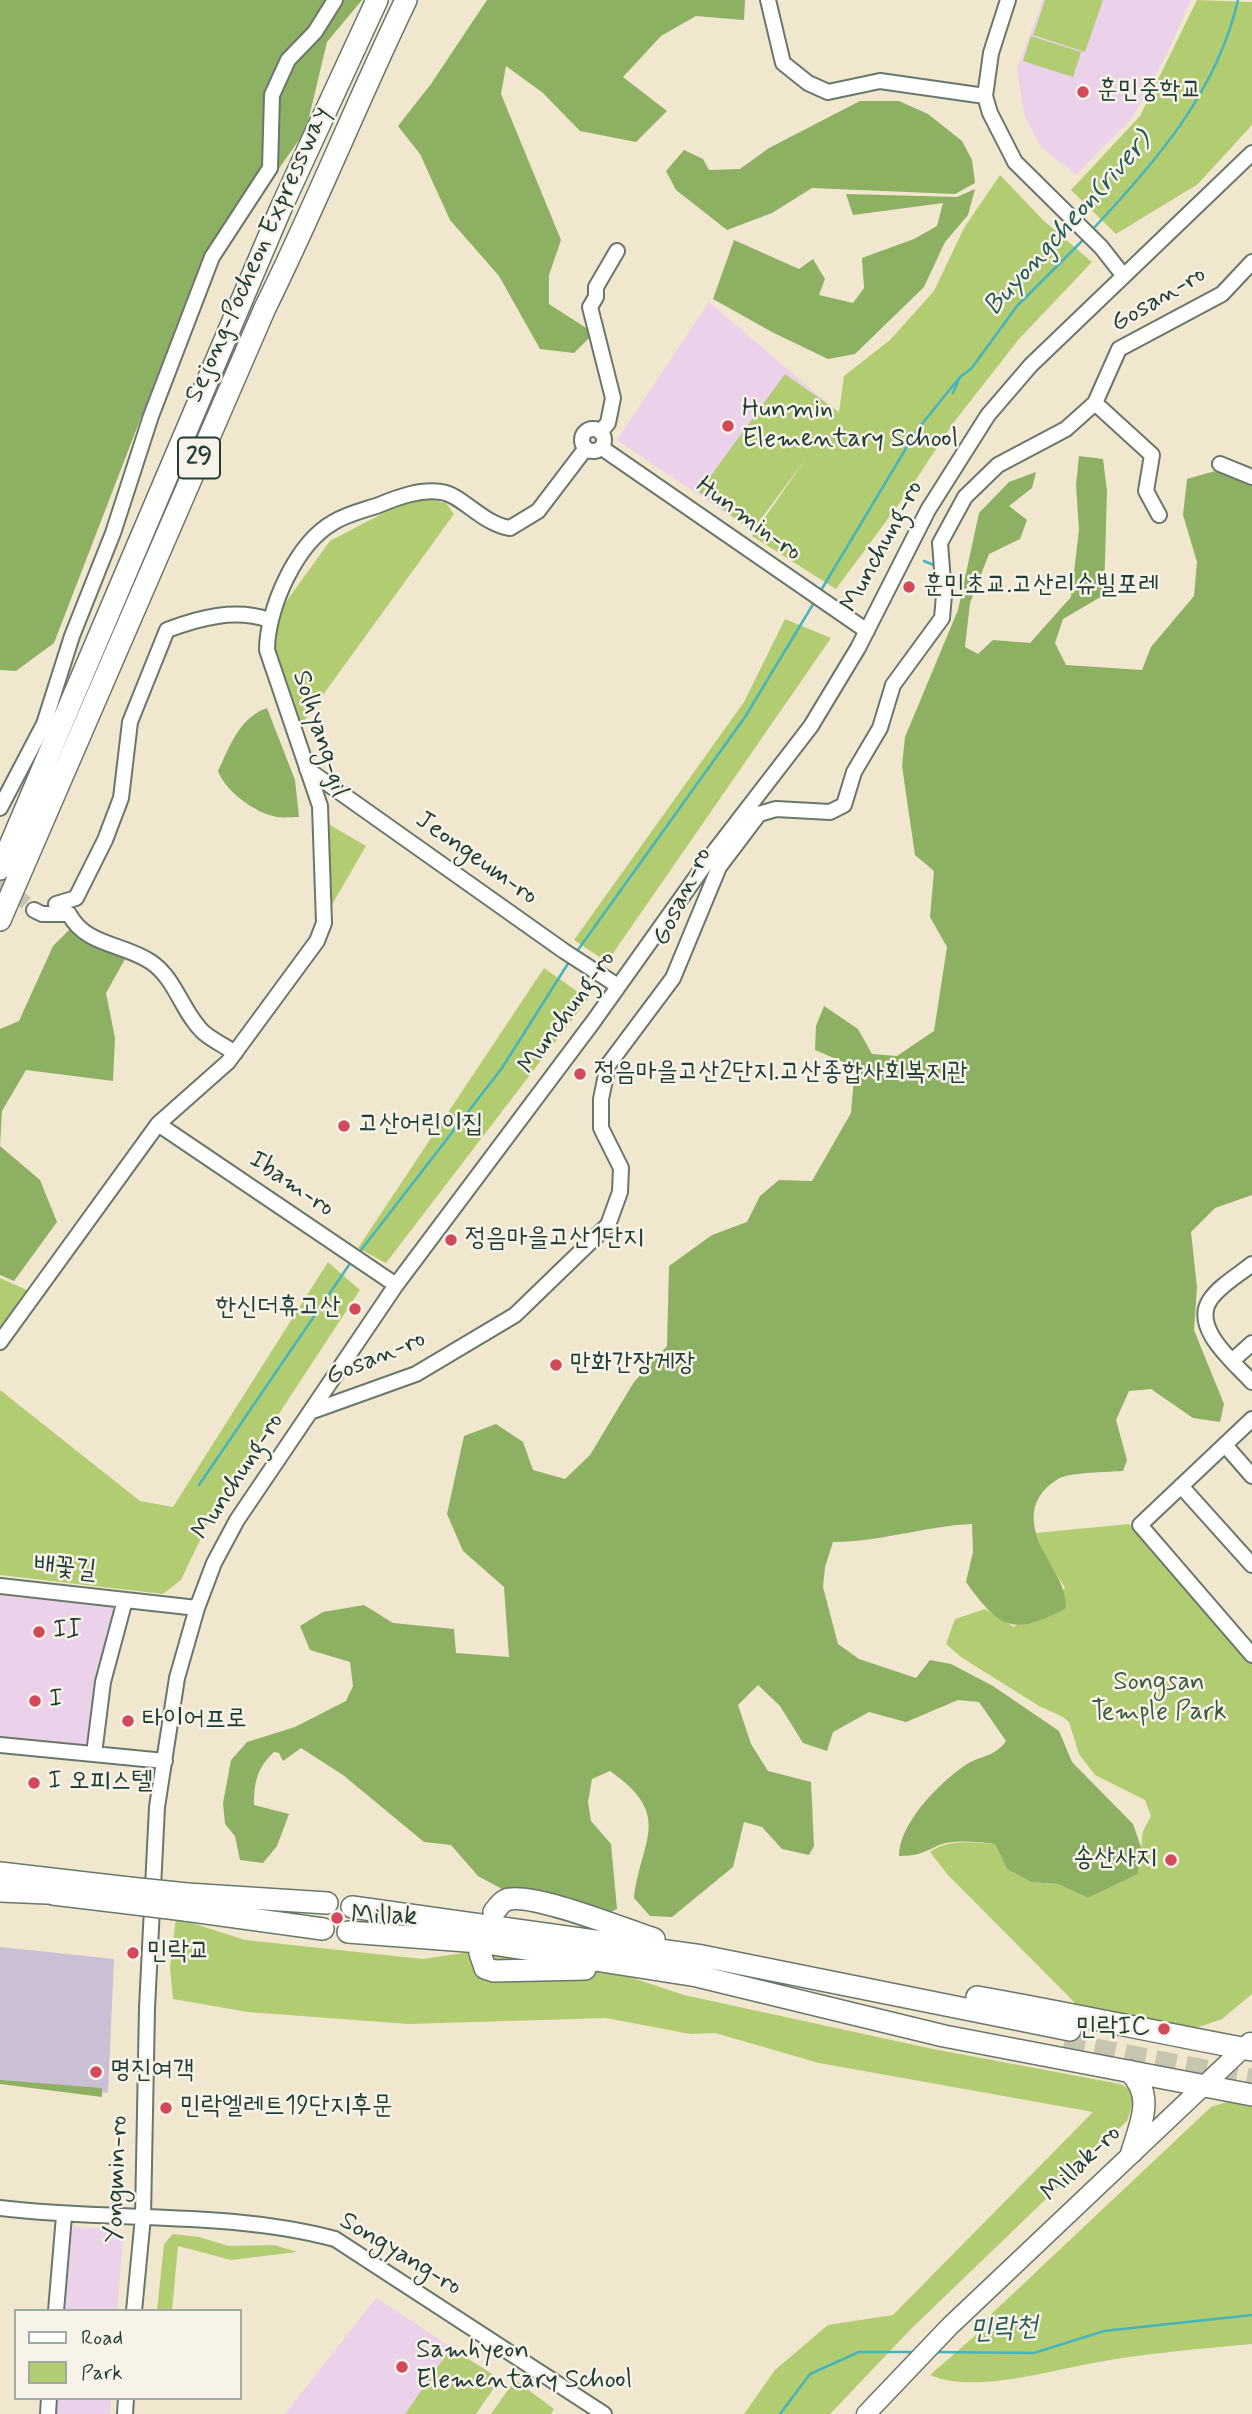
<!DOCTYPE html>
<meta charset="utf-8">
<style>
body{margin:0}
#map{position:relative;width:1252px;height:2414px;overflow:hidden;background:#f1e7cf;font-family:Mynerve,sans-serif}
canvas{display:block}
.legend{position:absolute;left:14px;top:2309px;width:228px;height:91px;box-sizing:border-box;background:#f7f3e8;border:2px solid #a1aaa0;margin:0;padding:9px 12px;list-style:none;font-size:21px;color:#1f3d34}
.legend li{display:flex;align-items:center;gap:14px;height:35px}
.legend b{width:35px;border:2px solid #a1aaa0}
</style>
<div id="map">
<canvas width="1252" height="2414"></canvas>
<ul class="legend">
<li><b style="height:9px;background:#fff"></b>Road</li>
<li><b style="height:19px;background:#b2cc71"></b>Park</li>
</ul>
</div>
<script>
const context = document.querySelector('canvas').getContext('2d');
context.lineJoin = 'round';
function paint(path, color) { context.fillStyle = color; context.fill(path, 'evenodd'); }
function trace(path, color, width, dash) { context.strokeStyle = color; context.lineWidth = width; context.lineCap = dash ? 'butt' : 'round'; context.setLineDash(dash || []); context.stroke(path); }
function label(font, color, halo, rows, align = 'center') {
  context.font = font + ' Mynerve,"Poor Story",sans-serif'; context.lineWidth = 5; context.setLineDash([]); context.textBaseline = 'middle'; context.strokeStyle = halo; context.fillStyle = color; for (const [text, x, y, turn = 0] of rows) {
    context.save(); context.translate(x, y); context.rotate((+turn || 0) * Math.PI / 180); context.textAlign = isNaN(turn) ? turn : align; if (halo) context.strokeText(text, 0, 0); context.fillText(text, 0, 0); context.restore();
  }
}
paint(new Path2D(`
 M1043,0h148l-25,56 -34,62 -56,57 -35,-28 -17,-33 -7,-45z
 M709,302l130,111 -87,118 -135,-91z
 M0,1591l110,12 5,4 2,7 -29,133 -88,-5z
 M75,2227l41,2 5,5 2,7 -6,70h-56l6,-78z
 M376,2298l124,81 -24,35h-191z
 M53,2398h58l-1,16h-58z`), '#ecd1ea');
paint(new Path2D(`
 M0,1947l114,12 -6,134 -108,-11z`), '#cbbfd5');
paint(new Path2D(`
 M1045,0h58l-18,52 -52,-17z
 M1197,0l55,2v123l-54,59 -82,50 -45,-44 69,-74z
 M1031,36l50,16 -8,25 -50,-16z
 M1000,175l43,45 49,42 -73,77 -65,83 -47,71 -71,96 -84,-53 55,-79 -55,74 -53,-39 86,-118 54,38 5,-36 46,-36 44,-49 30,-63z
 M416,496l30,7 8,11 -155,214 -28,-84 4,-27 55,-76z
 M785,619l46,19 -224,324 -33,-22 170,-238z
 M325,822l41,24 -40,69z
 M544,968l44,31 -202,264 -28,-15z
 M328,1262l32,28 -150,229 -29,61 -18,14 -163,-19v-185l140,111 33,6z
 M0,1278l29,13 -29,42z
 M1129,1524l123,141v329l-30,25 -35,12 -105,-21 -134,-135 -18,-23c17,-13 44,-10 65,-8l12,25 24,13 27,2 30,14 50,-24 5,-43 8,-15 -6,-16 -50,-25 -16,-21 -10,-32 -6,-5 -24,-11 -78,-49 -15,-13 9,-25 30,-10 29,18 51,-39 -22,-36 -7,-19z
 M176,1918l69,22 178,19 47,-7 135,17 79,26 249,54 187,35 10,5 4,11 -7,21 -215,207 -82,86h-86l31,-44 53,-45 65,-10 200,-203 -274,-49 -104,-30 -25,1 -84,-16 -197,6 -161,-12 -75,-13 -3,-31z
 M1227,2102l25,1v241c-53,5 -107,9 -159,19 -46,8 -118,31 -163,12l55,-48 -1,-6 227,-214z
 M173,2234l26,3 30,9 45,-1 23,7 -66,8 -53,-14 -6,65h-15l7,-67z
 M451,2348l49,31 -24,35h-71z
 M515,2380l39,29 -3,5h-60z`), '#b2cc71');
paint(new Path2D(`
 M0,0h362l-35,42 -21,88 -61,87 -41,37 -150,389 -38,28 -16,-1z
 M487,0h258l-1,20 -48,-4 -35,20 -38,41 44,34 -31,31 -56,-11 -37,-38 -37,-27 -5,28 60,146 -12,35v29l45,29 -20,20 -34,-4 -41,-73 -49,-56 -30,-66 -22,-28 33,-42z
 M860,101h39l29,13 34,27 10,19 3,23 -20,11 -143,-6 -40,25 -45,17 -51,-40 -10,-19 18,-21 19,9 6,11 31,-1 29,-21z
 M975,189l-7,26 -23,27 -21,45 -69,67 -27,5 -56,-27 -59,-33 21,-59 65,29 14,-10 12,20 -6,16 34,8 11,-15 -2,-30 52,-19 23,-13 6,-23 -90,12 -7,-21 111,3z
 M1079,456l24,3 4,32 -3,104 -41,24 -8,24 11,22 76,5 9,-23 43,-51 3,-34 -14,-47 4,-36 35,-10 30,12v714l-37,13 -24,24 6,55 -3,43 30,74 -4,18 -27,-4 -42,-29 -22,2 -13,29 11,40 -4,11c-15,1 -53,1 -65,8 -31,19 -29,46 -13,75 10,19 20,31 21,54 -52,28 -66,22 -100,-26l7,-30 -1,-28c-47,2 -91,18 -139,18l-8,25 -2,20 15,57 21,15 57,19 14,-18 21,4 42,22 66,45 13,31 61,62 8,23 -3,27 -50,24 -30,-14 -27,-2 -24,-13 -12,-25c-17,-2 -42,-5 -58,2 -14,7 -22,10 -38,10 0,-32 39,-72 65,-90 16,-11 30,-8 42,-25l-27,-39 -21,-2 -52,22 -37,-10 -36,20 -6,19 -24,-8 -23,-37 -22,-21 -20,20 13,39 17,27 43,11 3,64 -5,9 -27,-6 -20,-22 -18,-5 -11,45 -61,50 -22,-1 -16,-18c7,-59 40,-82 -24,-127l-18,8 -4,23 3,19 20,23 6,65 -15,7 -87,-20 -37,-20 -27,-31 -27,-3 -81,-67 -42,-27 -18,13 -4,-8 -5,-1c-17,16 -20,30 -20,53l35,9 -12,32 -14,17 -23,-3 -5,-24 -10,-12 -2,-21 8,-43 16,-18 48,-15 51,-26 7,-15 -3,-24 -40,-12 -10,-24 23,-14 41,-7 29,18 61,6 2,24 53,4 -5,-70 -41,-36 -16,-37 17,-78 32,-12 27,18 10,28 32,9 25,-24 44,-73 33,-36 2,-80 43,-31 35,-13 13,-26 19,-16 33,1 39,-68 4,-46 -40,-17 1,-24 8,-20 34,23 14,25 25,2 37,-25 13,-84 -17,-30 4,-46 -19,-16 -13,-89 3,-29 53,-127 21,-97 30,-31 27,-10 -4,16 -23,18 18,14 -7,19 -31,15 -19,49 -5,44 13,7 15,-14 37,3 41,-46 8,-67 -3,-45z
 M267,708l28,72 4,37c-7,0 -16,1 -22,0 -22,-4 -52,-26 -59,-46 12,-25 21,-53 49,-63z
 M74,925l55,27 -23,41 9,45 -2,43 -87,-11 -24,41 -2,35 40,34 17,42 -43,59 -14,-6v-246l19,-8 34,-75z
 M0,2080l102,8v9l-102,-13z`), '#8db063');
trace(new Path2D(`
 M1092,230c63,-67 125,-138 146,-230
 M953,393l7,-16 11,-8 46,-63 68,-68
 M924,561l12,5
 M820,592l97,-162 43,-53
 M575,954l170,-237 70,-116
 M358,1254l144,-186 67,-106
 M199,1485l152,-223
 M934,2352l100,1 70,-22 148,-16
 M780,2414l30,-40 49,-22h57`), '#45b4bd', 2.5);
trace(new Path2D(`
 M0,880l34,30`), '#c7c5b0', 14, [14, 7]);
trace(new Path2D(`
 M1064,2043l188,36`), '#c7c5b0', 21, [21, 10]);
const minor = new Path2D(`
 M768,0l15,63 25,20 20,9 52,-11 105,15
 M1008,0l-17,53 -6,43 5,17 25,49 86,85 22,28
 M1095,403l57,52 -6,36 13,24
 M582 440a11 11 0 1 1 22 0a11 11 0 1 1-22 0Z
 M600,432l8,-9 5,-25 -23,-91 6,-10v-10l21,-36
 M602,448l265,183
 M1220,464l32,13
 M307,769l257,182 54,35
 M0,808l44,-84 28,-88 41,-103 38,-117 61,-159 58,-89 2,-73 16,-35 27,-28 20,-32
 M34,910l8,4h27c17,32 54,29 82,48 25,17 31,50 52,70 9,8 22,14 32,21
 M60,914l-4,-10 20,-6 29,-58 16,-42 9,-76 37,-92c32,-12 68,-22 102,-10
 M158,1124l238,161
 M1252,1264c-12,10 -33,22 -42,36 -19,28 25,63 42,82
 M0,1342l158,-218 70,-62 89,-121 7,-18 -4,-117 -53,-156c0,-41 29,-107 67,-128 13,-8 30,-12 45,-17 19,-8 41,-16 62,-13 20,2 41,32 69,36l28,-17 48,-63
 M1233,1360l19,-17
 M310,1412l106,-38 99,-59 93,-90 12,-33 1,-24 -20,-40v-29l7,-34 65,-87 46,-111 40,-53 17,-5 54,3 14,-7 10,-33 26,-44 13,-43 49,-67 2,-23 -4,-52 25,-46 33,-32 68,-36 29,-26 24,-54 103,-55 30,-32
 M1252,1419l-112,106 112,130
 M1225,1445l27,31
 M1181,1486l71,79
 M0,1586l197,22
 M0,1745l165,16
 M94,1754l9,-72 22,-82
 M0,2208c111,14 227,2 335,31l269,175
 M56,2311l8,-95
 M134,2311l9,-94 4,-209 10,-201 20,-129 20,-70 17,-45 23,-43 159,-235 197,-263 121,-170 97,-126 47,-78 70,-138 60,-95 43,-50 221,-212
 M48,2414l1,-16
 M125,2414l1,-16`);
const major = new Path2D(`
 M866,2414l84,-88 300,-284`);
const highway = new Path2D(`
 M0,869l281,-661 96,-208
 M0,920l265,-612c50,-101 92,-206 141,-308
 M0,1873l129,15
 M0,1891l47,2
 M53,1894l75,9
 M187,1894l140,9
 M352,1907l350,49 368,74
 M185,1910l138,19
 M494,1912c4,-5 7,-10 12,-12 24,-9 120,30 148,39
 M348,1932l132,10 217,34 247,60 308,59
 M480,1953l5,15 9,3 91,-2
 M977,1997c92,16 183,36 275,53
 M1129,2071c26,24 12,51 3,81`);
trace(minor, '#68786a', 18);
trace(major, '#68786a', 21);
trace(highway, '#68786a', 24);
trace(minor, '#fff', 14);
trace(major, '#fff', 18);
trace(highway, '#fff', 21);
const highwayBridge = new Path2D(`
 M129,1888l58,6
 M128,1903l57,7`);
trace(highwayBridge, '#68786a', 24, []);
trace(highwayBridge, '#fff', 21);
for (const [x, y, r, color] of [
 [1083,92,7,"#d1495b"],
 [728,426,7,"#d1495b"],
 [909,587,7,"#d1495b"],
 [580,1074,7,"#d1495b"],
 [344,1126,7,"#d1495b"],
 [451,1240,7,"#d1495b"],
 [355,1309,7,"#d1495b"],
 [556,1365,7,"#d1495b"],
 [39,1632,7,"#d1495b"],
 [35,1701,7,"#d1495b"],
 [128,1721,7,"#d1495b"],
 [34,1783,7,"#d1495b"],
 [1171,1860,7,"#d1495b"],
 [337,1918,7,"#d1495b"],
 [133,1953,7,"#d1495b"],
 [1164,2029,7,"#d1495b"],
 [96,2072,7,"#d1495b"],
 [166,2108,7,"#d1495b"],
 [402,2367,7,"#d1495b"]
]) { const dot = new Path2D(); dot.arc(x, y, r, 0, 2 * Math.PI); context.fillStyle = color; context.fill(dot); trace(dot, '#f7f3e8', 2.5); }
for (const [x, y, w] of [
 [199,458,42]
]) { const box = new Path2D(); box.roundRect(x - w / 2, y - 20.5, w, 41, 5); context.fillStyle = '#f7f3e8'; context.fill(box); trace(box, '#1f3d34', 2); }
label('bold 24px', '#1f3d34', null, [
 ["29",199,458]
]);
label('26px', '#1f3d34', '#f7f3e8', [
 ["훈민중학교",1097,92],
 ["Hunmin",742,411],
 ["Elementary School",742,441],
 ["훈민초교.고산리슈빌포레",923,587],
 ["정음마을고산2단지.고산종합사회복지관",594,1074],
 ["고산어린이집",358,1126],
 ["정음마을고산1단지",465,1240],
 ["한신더휴고산",341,1309,"right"],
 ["만화간장게장",570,1365],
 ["II",53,1632],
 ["I",49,1701],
 ["타이어프로",142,1721],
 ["I 오피스텔",48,1783],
 ["송산사지",1157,1860,"right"],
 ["Millak",351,1918],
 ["민락교",147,1953],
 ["민락IC",1150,2029,"right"],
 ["명진여객",110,2072],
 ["민락엘레트19단지후문",180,2108],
 ["Samhyeon",416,2352],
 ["Elementary School",416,2382]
], 'left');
label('26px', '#1f3d34', '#f7f3e8', [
 ["Sejong-Pocheon Expressway",259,255,-66],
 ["Gosan-ro",1159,300,-31],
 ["Hunmin-ro",748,520,36],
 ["Munchung-ro",883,547,-62],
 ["Solhyang-gil",319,734,72],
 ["Jeongeum-ro",476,859,35],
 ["Gosan-ro",683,897,-65],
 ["Munchung-ro",568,1013,-54],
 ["Ibam-ro",291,1185,34],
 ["Gosan-ro",376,1359,-23],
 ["Munchung-ro",239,1477,-57],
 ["배꽃길",65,1569,6],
 ["Millak-ro",1082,2164,-44],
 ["Yongmin-ro",118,2179,-88],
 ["Songyang-ro",400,2255,31]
]);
label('26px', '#3c5a40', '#f7f3e8', [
 ["Songsan",1159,1684],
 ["Temple Park",1159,1714]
]);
label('italic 28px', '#285b56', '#f7f3e8', [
 ["Buyongcheon(river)",1069,225,-48],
 ["민락천",1004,2330,-3]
]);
</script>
